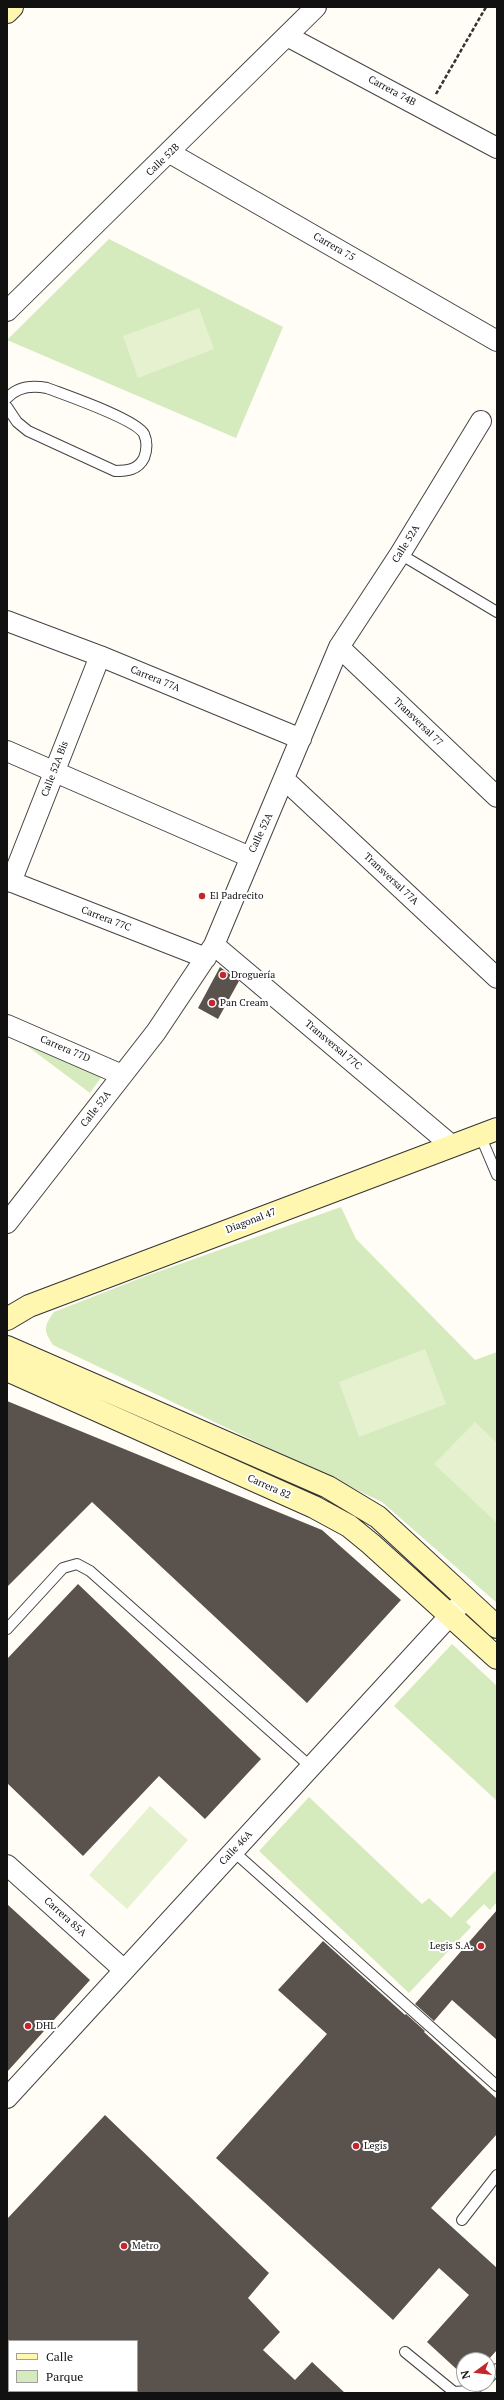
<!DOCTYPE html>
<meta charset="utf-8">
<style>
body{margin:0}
#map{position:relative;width:504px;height:2400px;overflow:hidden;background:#fffdf5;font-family:"PT Serif",serif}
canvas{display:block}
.frame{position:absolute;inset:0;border:8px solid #111;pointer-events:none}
.legend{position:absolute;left:8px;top:2340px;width:130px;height:52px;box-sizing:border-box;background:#fff;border:1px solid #a0a0a0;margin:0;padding:5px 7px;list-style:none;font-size:12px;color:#111}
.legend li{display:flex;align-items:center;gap:8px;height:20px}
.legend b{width:20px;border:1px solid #a0a0a0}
.north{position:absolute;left:456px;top:2352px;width:40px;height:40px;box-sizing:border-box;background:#fff;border:1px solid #a0a0a0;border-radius:50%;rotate:255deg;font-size:11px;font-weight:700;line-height:16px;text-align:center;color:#111}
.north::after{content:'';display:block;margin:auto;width:14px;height:18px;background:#c4262e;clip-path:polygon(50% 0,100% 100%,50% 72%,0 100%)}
</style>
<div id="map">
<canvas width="504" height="2400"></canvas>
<div class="frame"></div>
<ul class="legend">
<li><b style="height:5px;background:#fff6b0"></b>Calle</li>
<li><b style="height:11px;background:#d5ebbd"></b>Parque</li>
</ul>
<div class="north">N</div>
</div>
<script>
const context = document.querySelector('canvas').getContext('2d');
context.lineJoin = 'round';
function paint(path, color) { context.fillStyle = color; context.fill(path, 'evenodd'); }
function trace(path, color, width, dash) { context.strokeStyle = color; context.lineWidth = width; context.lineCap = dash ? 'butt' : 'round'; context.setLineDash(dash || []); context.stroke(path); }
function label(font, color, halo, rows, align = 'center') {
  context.font = font + ' "PT Serif",serif'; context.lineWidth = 4; context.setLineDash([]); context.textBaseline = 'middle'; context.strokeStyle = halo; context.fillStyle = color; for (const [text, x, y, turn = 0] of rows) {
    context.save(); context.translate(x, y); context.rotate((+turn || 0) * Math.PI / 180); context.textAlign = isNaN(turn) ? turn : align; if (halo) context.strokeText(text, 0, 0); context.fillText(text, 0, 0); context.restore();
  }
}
paint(new Path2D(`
 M109,239l174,88 -47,111 -229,-98z
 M7,1031l98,41 -15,21z
 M341,1207l15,32 119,121 22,-8v251l-115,-101 -329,-157c-10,-15 -9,-19 1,-33l92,-36z
 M452,1644l45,42v115l-103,-95z
 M309,1797l113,107 7,-6 22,20 44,-47 2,2v29l-7,8 -6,-6 -18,18 5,5 -62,66 -150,-142z`), '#d5ebbd');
paint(new Path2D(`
 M199,308l15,41 -76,29 -15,-42z
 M425,1349l21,55 -87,33 -20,-55z
 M475,1422l22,21v80l-63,-59z
 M150,1806l38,34 -61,69 -38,-34z`), '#e6f2cf');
paint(new Path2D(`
 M220,967l19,14 -21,38 -20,-11z
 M7,1401l315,129 79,70 -94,103 -215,-201 -85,85z
 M78,1584l183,175 -56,60 -46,-43 -76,80 -76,-73v-124z
 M7,1904l83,76 -83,92z
 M497,1910v130l-45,-40 -18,21 -19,-17z
 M323,1941l82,74 1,-1 19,17 -1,1 73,67v35l-66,74 66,60v82l-9,10h-24v16l-37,-34 42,-47 -30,-27 -46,52 -177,-162 111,-124 -49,-44z
 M105,2115l164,158 -21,25 32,34 -17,18 32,30 17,-18 33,31h-208v-52h-130v-122z`), '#5a524d');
const lane = new Path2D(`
 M7,398c11,-12 25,-13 40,-10 18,7 89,31 97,46 4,9 3,16 0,24 -6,12 -17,13 -29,13l-87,-40 -11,-9 -10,-15
 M400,554l97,58
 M480,1135l17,40
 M7,1629l56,-61 14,-4 13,7 221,196
 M233,1851l264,235
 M462,2220l35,-45
 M405,2352l49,40 15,-1 14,-7
 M488,2379l9,-10`);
const street = new Path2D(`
 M287,36l210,112
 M170,153l327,188
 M7,311l309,-304
 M7,621l93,35 201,83
 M339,647l158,150
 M7,751l243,106
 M285,780l212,198
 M7,880l199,78
 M11,882l89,-226
 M214,945l237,200
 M7,1025l115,50
 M7,1223l149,-191 58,-87 125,-298 61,-93 81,-133
 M7,1865l117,105
 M7,2098l459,-500`);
const secondary = new Path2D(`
 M7,12l5,-5
 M7,1319l22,-13 468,-177
 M7,1347l321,140 50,30 119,110
 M7,1370l307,137 35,19 22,18 126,114`);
trace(lane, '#444', 12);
trace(street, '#444', 22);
trace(secondary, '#333', 24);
trace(new Path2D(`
 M436,94l50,-87`), '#333', 2.5, [4, 2]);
trace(lane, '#fff', 10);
trace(street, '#fff', 20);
trace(secondary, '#fff6b0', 22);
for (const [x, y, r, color] of [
 [202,896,4,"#c4262e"],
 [223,975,4,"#c4262e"],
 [212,1003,4,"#c4262e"],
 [481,1946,4,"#c4262e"],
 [28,2026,4,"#c4262e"],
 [356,2146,4,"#c4262e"],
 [124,2246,4,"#c4262e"]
]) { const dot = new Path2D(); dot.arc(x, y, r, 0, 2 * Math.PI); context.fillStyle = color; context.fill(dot); trace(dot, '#fff', 1.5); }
label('10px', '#111', '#fff', [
 ["Carrera 74B",392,91,28],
 ["Calle 52B",163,160,-44],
 ["Carrera 75",334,247,30],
 ["Calle 52A",406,544,-58],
 ["Carrera 77A",155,679,22],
 ["Transversal 77",418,722,44],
 ["Calle 52A Bis",55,769,-69],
 ["Calle 52A",261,833,-65],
 ["Transversal 77A",391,879,43],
 ["Carrera 77C",106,919,21],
 ["Transversal 77C",333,1045,40],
 ["Carrera 77D",65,1049,23],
 ["Calle 52A",96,1109,-52],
 ["Diagonal 47",251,1221,-21],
 ["Carrera 82",269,1487,24],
 ["Calle 46A",236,1848,-47],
 ["Carrera 85A",65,1917,42]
]);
label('10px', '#111', '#fff', [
 ["El Padrecito",210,896],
 ["Droguería",231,975],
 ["Pan Cream",220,1003],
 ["Legis S.A.",473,1946,"right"],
 ["DHL",36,2026],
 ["Legis",364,2146],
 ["Metro",132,2246]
], 'left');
</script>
